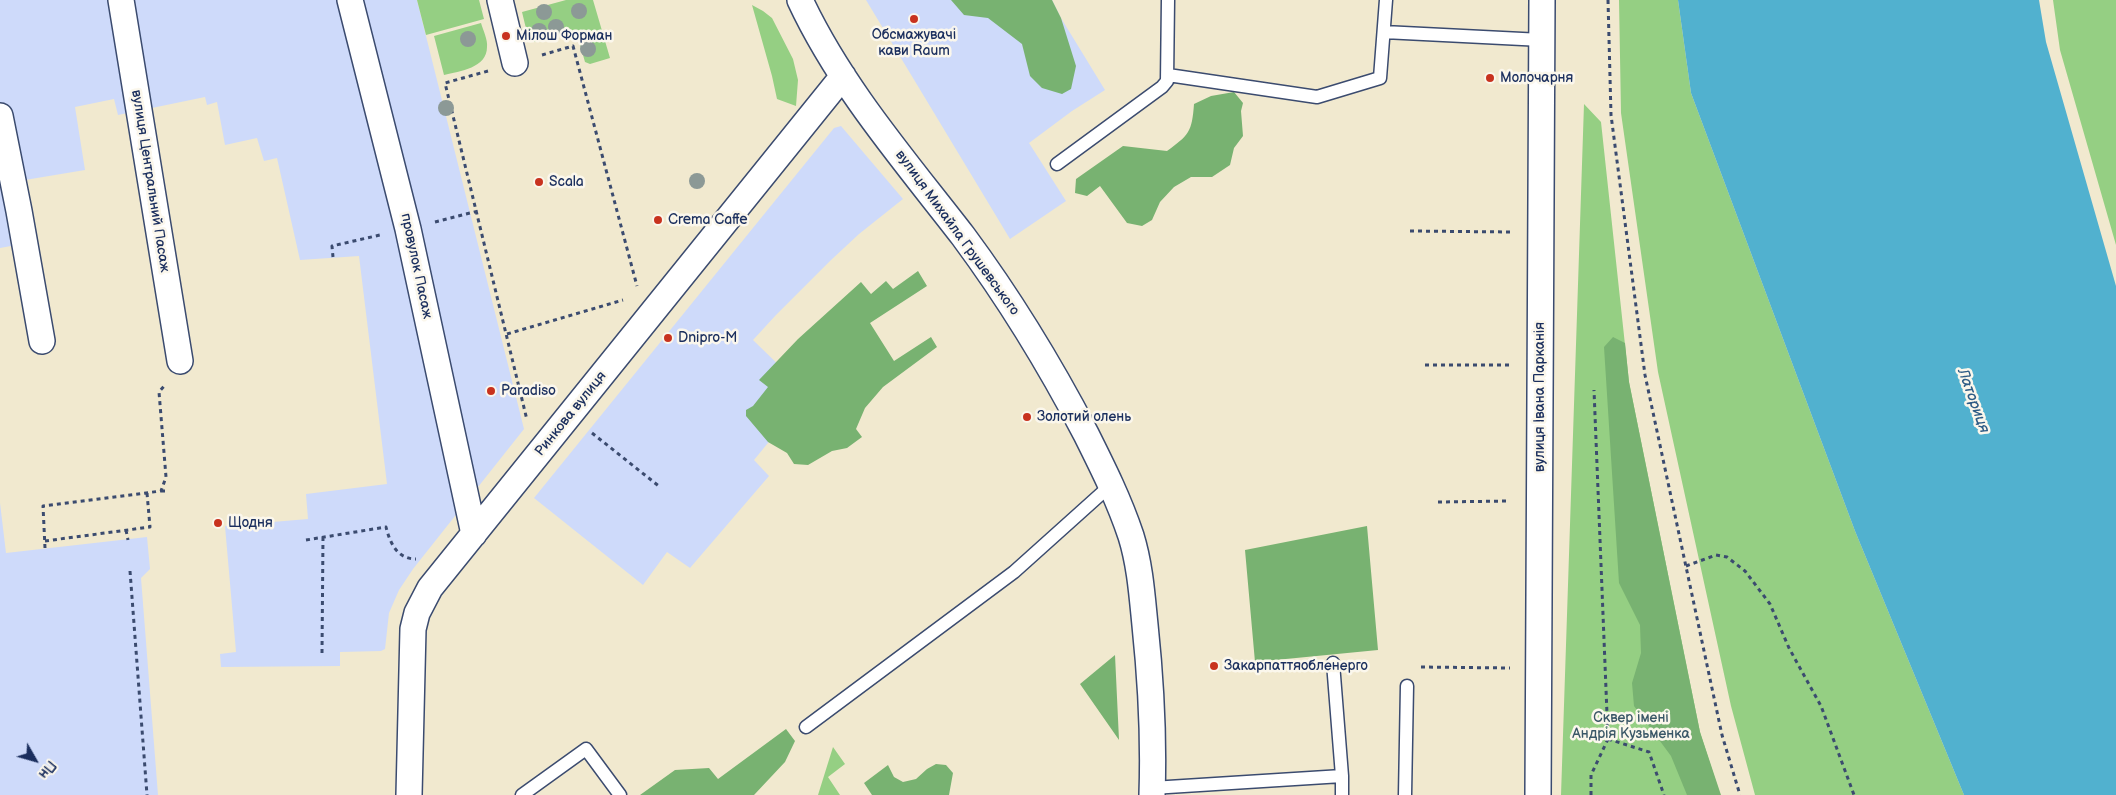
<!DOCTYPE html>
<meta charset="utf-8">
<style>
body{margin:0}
#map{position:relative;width:2116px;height:795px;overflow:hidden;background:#f1e9cf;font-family:"Balsamiq Sans",sans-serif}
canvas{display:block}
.north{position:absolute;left:10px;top:735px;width:50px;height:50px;-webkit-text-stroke:4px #fbf7ec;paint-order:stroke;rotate:128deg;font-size:14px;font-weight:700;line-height:20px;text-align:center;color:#1b2f5e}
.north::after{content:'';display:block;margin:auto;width:18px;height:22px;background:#1b2f5e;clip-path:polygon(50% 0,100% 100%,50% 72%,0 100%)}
</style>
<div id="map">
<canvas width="2116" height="795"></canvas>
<div class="north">Пн</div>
</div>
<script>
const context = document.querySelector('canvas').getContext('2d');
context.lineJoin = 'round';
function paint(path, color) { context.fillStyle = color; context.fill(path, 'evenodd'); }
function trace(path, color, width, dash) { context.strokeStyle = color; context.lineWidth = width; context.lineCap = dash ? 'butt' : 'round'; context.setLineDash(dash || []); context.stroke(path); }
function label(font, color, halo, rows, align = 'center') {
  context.font = font + ' "Balsamiq Sans",sans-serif'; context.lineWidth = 5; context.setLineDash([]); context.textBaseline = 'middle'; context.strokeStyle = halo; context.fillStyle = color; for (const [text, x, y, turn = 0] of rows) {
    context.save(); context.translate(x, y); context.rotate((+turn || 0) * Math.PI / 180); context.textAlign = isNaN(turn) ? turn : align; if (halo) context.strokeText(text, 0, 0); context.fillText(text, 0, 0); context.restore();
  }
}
paint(new Path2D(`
 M0,0h417l107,429 -111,140 -14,21 -10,23 -4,36 -4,2 -41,1v14l-119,1 -1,-13 16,-2 -11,-126 83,-7 -2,-25 81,-10 -28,-228 -59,4 -23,-102 -13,3 -7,-23 -32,7 -8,-43 -10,3 -2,-8 -87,18 -4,-16 -39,8 10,63 -84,14 10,62 -11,2z
 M866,0h186l9,18 44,72 -33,21 -43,32 37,58 -56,38z
 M841,126l62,73 -44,35 -29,27 -54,54 -23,25 34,33 -6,54 -27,33 15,16 -79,92 -23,-16 -24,33 -109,-87 300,-370z
 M0,503l6,50 141,-16 3,32 -9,9 17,217h-158z`), '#cedafa');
paint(new Path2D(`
 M417,0h62l5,19 -58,16z
 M566,0h27l17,58 -20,6 -5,-2 -8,-28 -3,-3 -40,11 -5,-1 -7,-29z
 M1619,0h59l13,93 164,438 109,264h-209l-24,-89 -73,-334 -37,-259z
 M2053,0h63v245l-56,-195z
 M752,5l11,6 9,7 21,41 5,21 -2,26 -19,-7 -5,-23z
 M481,23c2,7 7,17 6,24 0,21 -27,24 -43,28l-10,-39z
 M1584,104l17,18 28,260 71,350 20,63h-159z
 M833,747l12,17 -17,13 12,18h-22z`), '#95cf83');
paint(new Path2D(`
 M951,0h101l9,18 15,48 -5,23 -9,5 -20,-6 -12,-12 -8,-32 -34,-26 -24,-3z
 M1234,92l9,11 -2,8 2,25 -9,12 -4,17 -18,12h-21l-17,10 -14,15 -8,18 -10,6 -15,-3 -27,-37 -13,10 -12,-3 1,-14 47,-33 44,5c22,-16 25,-19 27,-47l17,-8z
 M918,271l9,15 -57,37 24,38 37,-24 6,10 -54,40 -18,21 -9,21 6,8 -15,11 -15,3 -24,14 -14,-1 -7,-11 -19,-11 -22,-26v-6l7,-4 15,-19 -9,-7 39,-41 63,-57 10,12 15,-13 7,8z
 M1613,337l12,6 4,39 71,350 21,63h-34l-16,-39 -37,-50 -2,-23 9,-30 -1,-28 -21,-42 -15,-236z
 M1367,526l11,124 -123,12 -10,-112z
 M1115,655l4,85 -39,-56z
 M786,729l9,12 -10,21 -31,33h-114l35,-25 34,-2 9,11z
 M936,764l10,1 7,8 -4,22h-77l-8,-12 24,-18 6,12 9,5 13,-3 11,-10z`), '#78b271');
paint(new Path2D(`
 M1678,0h361l7,42 70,244v509h-152l-109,-264 -164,-438z`), '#51b1cf');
const lane = new Path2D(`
 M1384,32l158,8
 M1168,75l149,22 63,-19 6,-78
 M1057,164l105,-77 5,-6 1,-81
 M806,727l208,-155 98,-88
 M1342,776v19
 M1152,788l190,-12 -9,-113
 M522,795l64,-46 34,46
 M1405,795l2,-109`);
const street = new Path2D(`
 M121,0l59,361
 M350,0l58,229 66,305
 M500,0l15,63
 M800,0c40,86 105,161 163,236 46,62 87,129 123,198 17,34 33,66 45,102 9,29 11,59 14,89 6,57 9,113 7,170
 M0,116l19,95 23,130
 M409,795l4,-166 4,-16 13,-25 413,-512
 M1538,795l4,-795`);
trace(lane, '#3b4b6f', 15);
trace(street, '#3b4b6f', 28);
trace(new Path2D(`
 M1608,0l3,115 34,260 77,360 18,60
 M542,55l31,-9 64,240
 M488,71l-43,12 82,337
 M435,222l43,-11
 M1410,231l101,1
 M333,257l-1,-11 48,-11
 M507,334l116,-34
 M1425,365h86
 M592,433l68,54
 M161,491h6
 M1438,502l72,-1
 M126,530l2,10
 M306,540l80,-13c4,16 11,32 30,32
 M45,541l105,-14 -3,-34
 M45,548l-2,-42 118,-15 5,-14 -7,-85 7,-8
 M1686,566l30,-11 11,2 18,14 25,33 19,44 32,58 33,89
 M130,571l17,224
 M322,653l1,-116
 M1421,667l89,1
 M1608,739l41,13 15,43
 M1591,795v-20l17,-36 -14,-349`), '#3b4b6f', 3, [4, 4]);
trace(lane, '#fff', 12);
trace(street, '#fff', 25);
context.fillStyle = '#8c9996';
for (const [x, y] of [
 [579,11],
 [544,12],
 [556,27],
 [539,31],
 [468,39],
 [588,49],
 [446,108],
 [697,181]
]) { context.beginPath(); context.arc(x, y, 8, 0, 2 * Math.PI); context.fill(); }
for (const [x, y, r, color] of [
 [914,19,5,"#c8321e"],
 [506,36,5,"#c8321e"],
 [1490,78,5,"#c8321e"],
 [539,182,5,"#c8321e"],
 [658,220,5,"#c8321e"],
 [668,338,5,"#c8321e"],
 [491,391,5,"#c8321e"],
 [1027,417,5,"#c8321e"],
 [218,523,5,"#c8321e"],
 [1214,666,5,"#c8321e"]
]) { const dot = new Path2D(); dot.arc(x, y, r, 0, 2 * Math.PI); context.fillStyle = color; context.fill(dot); trace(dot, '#fbf7ec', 2); }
label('14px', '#1b2f5e', '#fbf7ec', [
 ["Обсмажувачі",914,35,"center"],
 ["кави Raum",914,51,"center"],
 ["Мілош Форман",516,36],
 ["Молочарня",1500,78],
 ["Scala",549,182],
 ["Crema Caffe",668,220],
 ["Dnipro-M",678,338],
 ["Paradiso",501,391],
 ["Золотий олень",1037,417],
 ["Щодня",228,523],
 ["Закарпаттяобленерго",1224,666]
], 'left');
label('14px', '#1b2f5e', '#fbf7ec', [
 ["вулиця Центральний Пасаж",150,181,81],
 ["вулиця Михайла Грушевського",957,233,54],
 ["провулок Пасаж",416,266,78],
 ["вулиця Івана Парканія",1540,397,-90],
 ["Ринкова вулиця",571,414,-51]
]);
label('14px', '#3a5767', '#fbf7ec', [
 ["Сквер імені",1631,718],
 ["Андрія Кузьменка",1631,734]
]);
label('italic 15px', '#2e5c86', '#fbf7ec', [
 ["Латориця",1973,401,70]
]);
</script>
